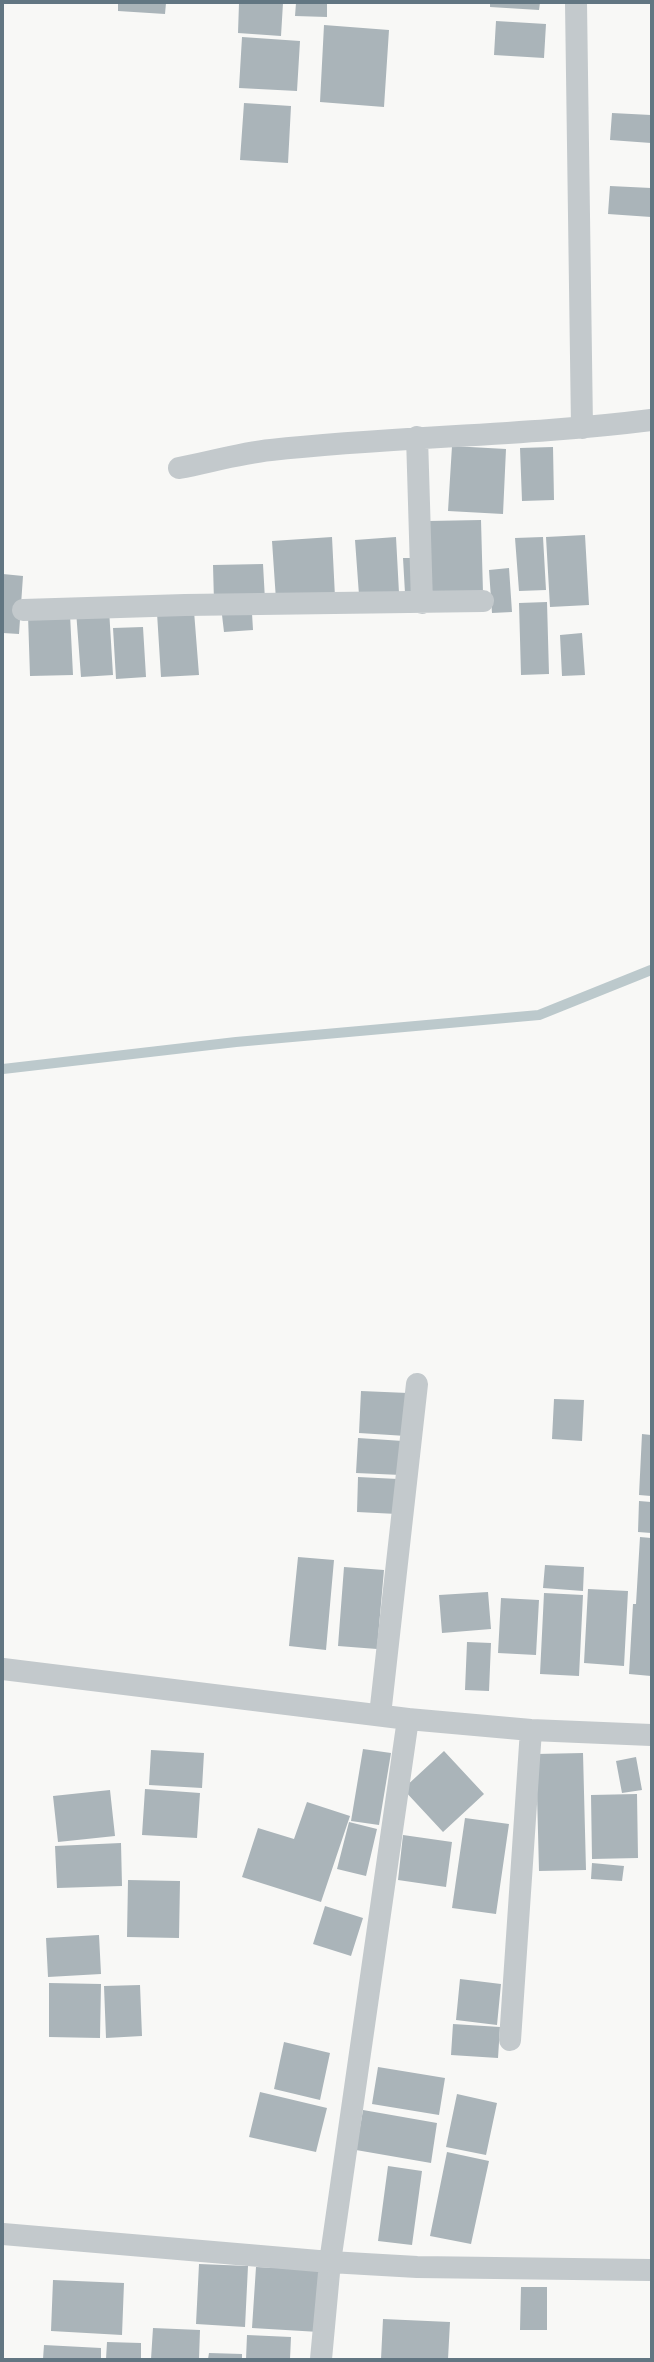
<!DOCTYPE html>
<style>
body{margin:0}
#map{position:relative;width:654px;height:2362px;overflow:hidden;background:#f8f8f6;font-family:"Titillium Web",sans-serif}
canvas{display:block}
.frame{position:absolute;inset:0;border:4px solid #627682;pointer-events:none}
</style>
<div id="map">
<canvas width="654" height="2362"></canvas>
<div class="frame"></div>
</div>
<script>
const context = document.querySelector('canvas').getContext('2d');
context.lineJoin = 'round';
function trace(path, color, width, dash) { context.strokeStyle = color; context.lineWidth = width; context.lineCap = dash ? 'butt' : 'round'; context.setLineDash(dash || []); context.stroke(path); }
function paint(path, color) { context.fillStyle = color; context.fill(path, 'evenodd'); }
trace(new Path2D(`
 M3,1069l233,-27 303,-27 112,-45`), '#bcc9cc', 10);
paint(new Path2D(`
 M118,3h48l-1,11 -47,-3z
 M239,3h44l-2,33 -43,-3z
 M296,3h31v14l-32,-1z
 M490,3h50l-1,7 -49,-3z
 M496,21l50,3 -2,34 -50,-3z
 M324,25l65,5 -5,77 -64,-5z
 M242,37l58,4 -3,50 -58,-3z
 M244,103l47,3 -3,57 -48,-3z
 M612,113l39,2v28l-41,-3z
 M610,186l41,2v29l-43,-3z
 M452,446l54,3 -3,65 -55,-3z
 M553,447l1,53 -32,1 -2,-53z
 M481,520l2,73 -53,1 -2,-73z
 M585,535l4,70 -39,2 -4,-70z
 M332,537l3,60 -59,3 -4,-59z
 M396,537l3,56 -40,2 -4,-55z
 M543,537l3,53 -27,1 -4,-53z
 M403,558h12l3,34 -13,1z
 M263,564l2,36 -51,2 -1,-37z
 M509,568l3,44 -20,1 -3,-43z
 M3,574l20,2 -4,58 -16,-1z
 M547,602l2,72 -28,1 -2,-72z
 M109,609l4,66 -32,2 -5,-66z
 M194,611l5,64 -38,2 -4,-64z
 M252,613l1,17 -29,2 -2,-17z
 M70,614l3,61 -43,1 -2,-61z
 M143,627l3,50 -30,2 -3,-51z
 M582,633l3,42 -23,1 -2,-41z
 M361,1391l47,2 -2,43 -47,-3z
 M554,1399l30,1 -2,41 -30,-2z
 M642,1434l9,1v61l-12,-1z
 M358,1438l45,3 -2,34 -45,-2z
 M358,1477l40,2 -1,35 -40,-2z
 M639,1501l12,1v31l-13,-1z
 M640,1537l11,1v138l-22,-2 4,-70h3z
 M298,1557l36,3 -8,90 -37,-4z
 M545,1565l39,2 -1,24 -40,-3z
 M344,1567l40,3 -7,79 -39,-3z
 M588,1589l40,2 -4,75 -40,-3z
 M488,1592l3,37 -49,4 -3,-38z
 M544,1593l39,2 -4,81 -39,-2z
 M501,1598l38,2 -3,55 -38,-2z
 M467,1642l24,1 -2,48 -24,-1z
 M363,1749l28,4 -12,72 -28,-4z
 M151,1750l53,3 -2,35 -53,-3z
 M444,1751l40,43 -41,38 -40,-43z
 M583,1753l3,117 -47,1 -3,-117z
 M636,1757l6,33 -20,3 -6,-32z
 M145,1789l55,4 -3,45 -55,-3z
 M110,1790l5,46 -57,6 -5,-46z
 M637,1794l1,64 -46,1 -1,-64z
 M307,1802l43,14 -29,86 -79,-25 16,-49 36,11z
 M465,1818l44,6 -13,90 -44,-6z
 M349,1822l28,7 -11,47 -29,-7z
 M403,1835l49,7 -6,45 -48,-7z
 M121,1843l1,43 -65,2 -2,-42z
 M592,1863l32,3 -2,15 -31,-2z
 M128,1880l52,1 -1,57 -52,-1z
 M325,1906l38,12 -12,38 -38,-12z
 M99,1935l2,39 -53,3 -2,-39z
 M460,1979l41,5 -4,41 -41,-5z
 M49,1983l52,1 -1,54 -51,-1z
 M140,1985l2,51 -36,2 -2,-52z
 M453,2024l47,3 -2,31 -47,-3z
 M284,2042l46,11 -10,47 -46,-11z
 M378,2067l67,11 -6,37 -67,-11z
 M260,2092l67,16 -11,44 -67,-15z
 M457,2094l40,9 -11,52 -40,-8z
 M363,2110l74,13 -6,40 -75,-13z
 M447,2152l42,9 -18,83 -41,-8z
 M388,2166l34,5 -10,74 -34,-4z
 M199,2264l49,2 -3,61 -49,-3z
 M256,2267l66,3 -3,62 -67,-4z
 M53,2280l71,3 -2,52 -71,-4z
 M521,2287h26v43h-27z
 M383,2319l67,3 -2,37h-67z
 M153,2328l47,2 -1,29h-48z
 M247,2335l44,2 -1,22h-44z
 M107,2342l34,1v16h-35z
 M44,2345l57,3v11h-58z
 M209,2353l33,1v5h-34z`), '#aab4b9');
trace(new Path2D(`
 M576,3l6,425
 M417,437l5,166
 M179,468c31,-6 62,-15 92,-18 127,-14 254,-14 380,-30
 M23,610l162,-5 298,-4
 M3,1669l405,50 123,11 120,5
 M380,1715l37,-331
 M510,2040l21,-310
 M3,2234l327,28 87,5 234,3
 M321,2359l9,-97 78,-543`), '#c3c9cc', 22);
</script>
